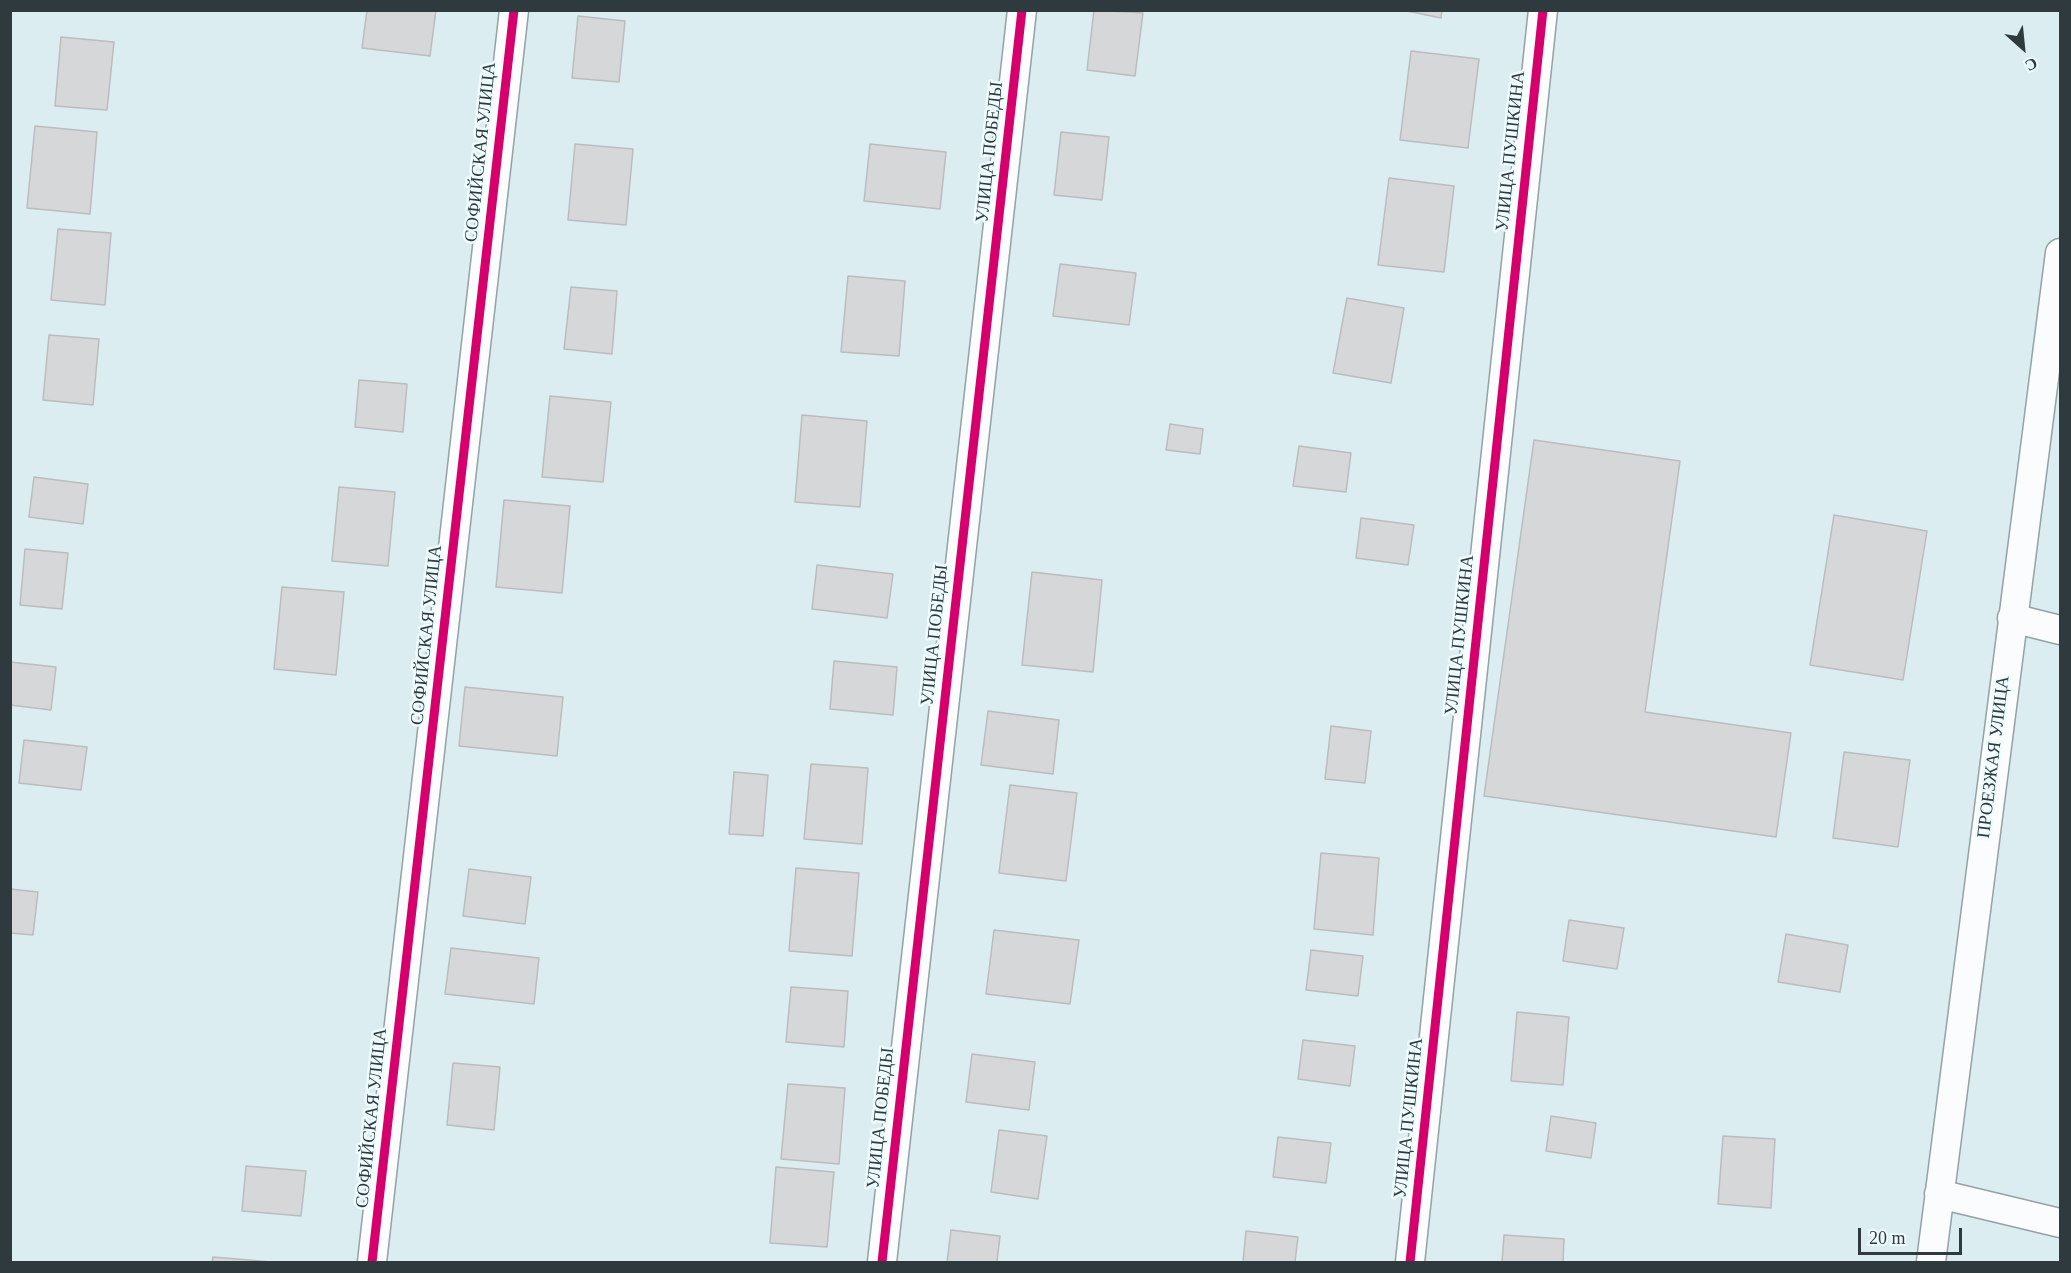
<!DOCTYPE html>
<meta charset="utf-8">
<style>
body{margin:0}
#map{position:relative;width:2071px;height:1273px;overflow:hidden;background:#dcedf1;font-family:Georgia,serif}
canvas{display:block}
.frame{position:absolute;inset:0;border:12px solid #2e3a3d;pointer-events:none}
.north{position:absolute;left:1993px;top:18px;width:60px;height:60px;-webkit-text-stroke:4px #effcff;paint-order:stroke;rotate:153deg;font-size:16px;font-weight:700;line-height:24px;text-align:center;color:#2e3a3d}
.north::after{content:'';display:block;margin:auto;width:21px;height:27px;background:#2e3a3d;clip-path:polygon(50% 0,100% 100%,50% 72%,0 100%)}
.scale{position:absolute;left:1858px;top:1228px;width:104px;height:27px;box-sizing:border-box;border:3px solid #2e3a3d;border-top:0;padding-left:8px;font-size:18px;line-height:21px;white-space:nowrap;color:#2e3a3d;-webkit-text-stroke:4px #effcff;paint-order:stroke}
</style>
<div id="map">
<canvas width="2071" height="1273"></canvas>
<div class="frame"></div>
<div class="north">С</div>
<div class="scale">20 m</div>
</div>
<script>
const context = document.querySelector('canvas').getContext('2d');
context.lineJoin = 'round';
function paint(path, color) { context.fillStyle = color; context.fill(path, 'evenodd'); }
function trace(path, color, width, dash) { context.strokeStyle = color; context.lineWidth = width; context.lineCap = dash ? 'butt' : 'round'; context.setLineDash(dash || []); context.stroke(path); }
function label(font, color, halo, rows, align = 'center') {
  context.font = font + ' Georgia,serif'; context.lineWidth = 5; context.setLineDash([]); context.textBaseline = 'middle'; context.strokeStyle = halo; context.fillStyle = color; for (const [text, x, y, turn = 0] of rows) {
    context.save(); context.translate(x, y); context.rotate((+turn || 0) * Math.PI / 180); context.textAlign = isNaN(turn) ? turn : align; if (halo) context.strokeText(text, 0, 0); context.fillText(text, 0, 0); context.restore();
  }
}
const building = new Path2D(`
 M367,10h69l-6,46 -68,-8z
 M1094,10l49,3 -8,63 -48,-6z
 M1402,10h40l-1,8z
 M578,16l47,5 -6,61 -47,-4z
 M61,37l53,5 -7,68 -52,-4z
 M1411,51l68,8 -11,89 -68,-8z
 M35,126l62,6 -7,82 -63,-6z
 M1061,132l48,5 -7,63 -48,-5z
 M575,144l58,5 -7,76 -58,-5z
 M870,144l76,8 -6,57 -76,-8z
 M1389,178l65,8 -10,86 -66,-7z
 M58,229l53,4 -6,72 -54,-5z
 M1060,264l76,9 -7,52 -76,-9z
 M848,276l57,5 -6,75 -58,-4z
 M571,287l46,4 -5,63 -48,-5z
 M1347,298l57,10 -13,75 -58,-10z
 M49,335l50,4 -6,66 -50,-5z
 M359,380l48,4 -4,48 -48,-5z
 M550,396l61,6 -8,80 -61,-5z
 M802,415l65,6 -7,86 -65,-5z
 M1170,424l33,5 -3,25 -34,-4z
 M1534,440l146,21 -35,251 146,21 -15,104 -292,-41z
 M1299,446l52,7 -5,39 -53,-6z
 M34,477l54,7 -5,40 -54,-7z
 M339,487l56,5 -7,74 -56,-5z
 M504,500l66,6 -8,87 -66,-6z
 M1834,515l93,16 -24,149 -93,-15z
 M1361,518l53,7 -6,40 -52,-7z
 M25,549l43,4 -6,56 -42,-4z
 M817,565l76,9 -6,44 -75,-9z
 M1032,572l70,8 -9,92 -71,-7z
 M282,587l62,5 -8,83 -62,-6z
 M834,661l63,6 -4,48 -63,-6z
 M10,662l46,5 -5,43 -41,-5z
 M465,687l98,10 -6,59 -98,-10z
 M988,711l71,9 -6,54 -72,-9z
 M1331,726l40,5 -6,52 -40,-4z
 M24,740l63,7 -6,43 -62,-7z
 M1844,752l66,8 -12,87 -65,-9z
 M811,764l57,4 -6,76 -58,-5z
 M734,772l34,3 -5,61 -34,-2z
 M1010,785l67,8 -11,88 -67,-8z
 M1321,853l58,5 -6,77 -59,-6z
 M796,868l63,5 -7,83 -63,-5z
 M469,869l62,8 -6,47 -62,-8z
 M10,889l28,3 -5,43 -23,-2z
 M1569,920l55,8 -7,41 -54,-8z
 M994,930l85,10 -9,64 -84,-10z
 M1786,934l62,11 -8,47 -62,-10z
 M451,948l88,10 -5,46 -89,-10z
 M1311,950l52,6 -5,40 -52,-6z
 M791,987l57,4 -4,56 -58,-5z
 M1517,1012l52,5 -6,68 -52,-4z
 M1303,1040l52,6 -5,40 -52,-7z
 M972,1054l63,8 -6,48 -63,-8z
 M453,1063l47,4 -6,63 -47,-5z
 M788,1084l57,4 -6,76 -58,-5z
 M1551,1116l45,7 -5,35 -45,-7z
 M999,1130l48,6 -9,63 -47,-7z
 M1723,1136l52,3 -4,69 -53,-4z
 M1278,1137l53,6 -5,40 -53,-6z
 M246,1166l60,5 -5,45 -59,-5z
 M776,1167l58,5 -7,75 -57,-4z
 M951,1230l49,6 -3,26h-50z
 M1246,1231l52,6 -3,25h-52z
 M1504,1235l60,4 -1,23h-61z
 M213,1257l59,5h-60z`);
paint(building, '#d6d7d9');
trace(building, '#babcbe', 1.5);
const minor = new Path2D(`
 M2012,618l48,12
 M1939,1194l121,29
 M372,1262l142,-1252
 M882,1262l140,-1252
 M1410,1262l133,-1252
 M1931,1262l129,-1009`);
trace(minor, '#94a2a5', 31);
trace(minor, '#fafcfd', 28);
trace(new Path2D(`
 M372,1262l142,-1252
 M882,1262l140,-1252
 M1410,1262l133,-1252`), '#d6006c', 9);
label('18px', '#2e3a3d', '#effcff', [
 ["УЛИЦА ПУШКИНА",1511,151,-84],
 ["СОФИЙСКАЯ УЛИЦА",481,152,-84],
 ["УЛИЦА ПОБЕДЫ",990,152,-84],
 ["СОФИЙСКАЯ УЛИЦА",427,635,-84],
 ["УЛИЦА ПОБЕДЫ",935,635,-84],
 ["УЛИЦА ПУШКИНА",1460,635,-84],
 ["ПРОЕЗЖАЯ УЛИЦА",1994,757,-83],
 ["СОФИЙСКАЯ УЛИЦА",372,1118,-84],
 ["УЛИЦА ПОБЕДЫ",881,1118,-84],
 ["УЛИЦА ПУШКИНА",1409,1118,-84]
]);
</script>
